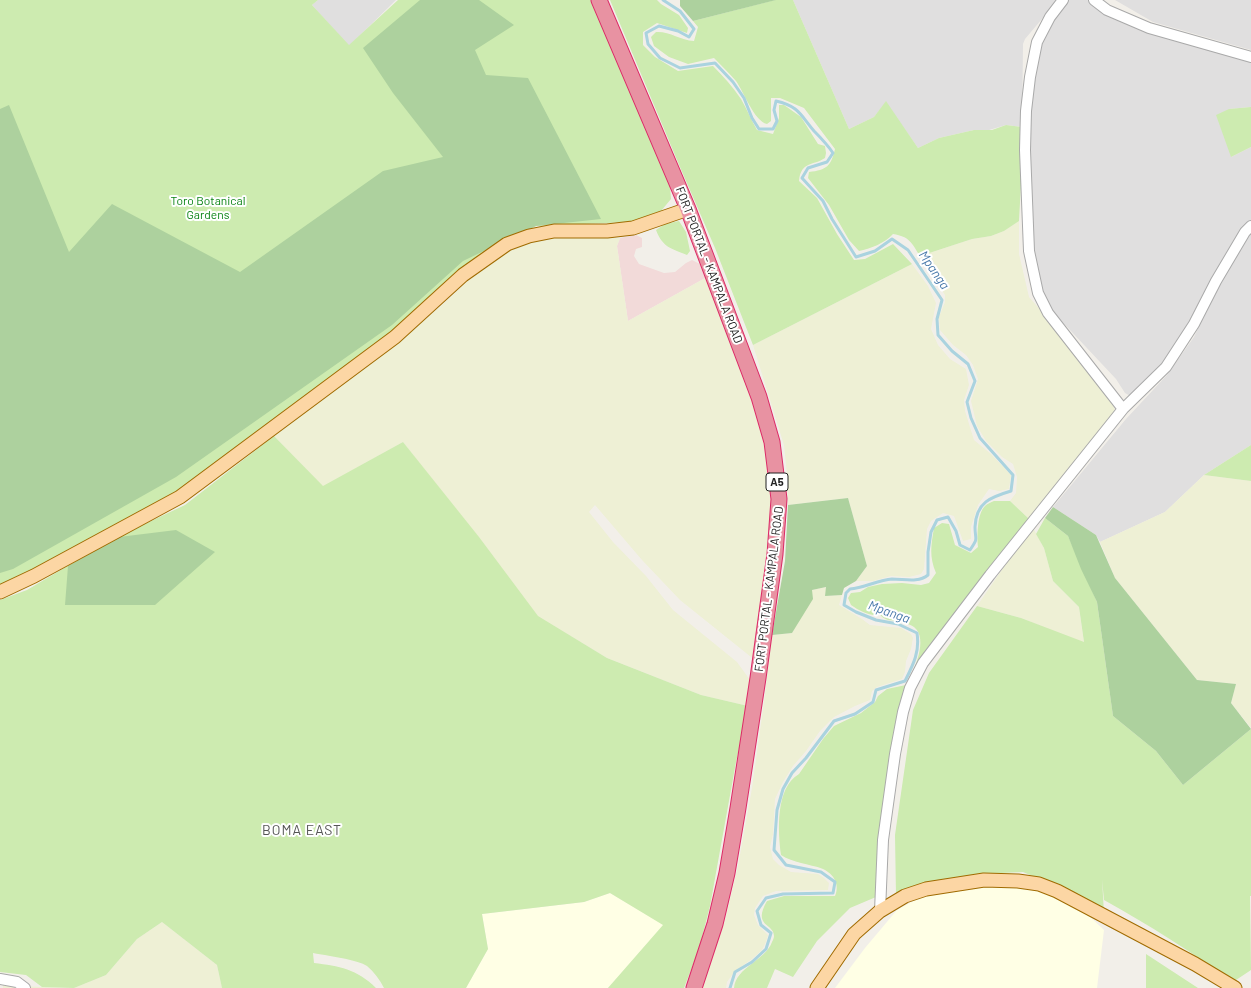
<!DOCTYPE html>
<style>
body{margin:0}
canvas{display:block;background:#f2efe9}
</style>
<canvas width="1251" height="988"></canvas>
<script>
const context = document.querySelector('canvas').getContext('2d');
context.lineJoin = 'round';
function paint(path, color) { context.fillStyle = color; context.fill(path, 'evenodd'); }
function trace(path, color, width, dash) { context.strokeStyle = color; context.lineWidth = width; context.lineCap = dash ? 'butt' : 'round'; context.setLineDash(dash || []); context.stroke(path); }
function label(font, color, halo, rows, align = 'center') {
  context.font = font + ' Barlow,sans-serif'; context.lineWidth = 4; context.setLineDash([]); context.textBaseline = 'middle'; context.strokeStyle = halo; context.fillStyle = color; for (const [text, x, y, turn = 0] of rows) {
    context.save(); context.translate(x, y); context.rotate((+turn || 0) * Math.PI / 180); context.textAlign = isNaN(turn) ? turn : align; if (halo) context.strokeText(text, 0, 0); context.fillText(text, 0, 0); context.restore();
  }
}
paint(new Path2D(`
 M318,0h78l-47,46 -37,-41z
 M793,0h265l-33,39 -2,5 -1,83 -16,-2 -17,5h-15l-35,8 -21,10 -32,-46 -12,15 -25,12z
 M1069,0h18l47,23 117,37v47l-22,2 2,48 20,-10v75l-67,113 -21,30 -31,32 -7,-4 -9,-14 -62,-66 -16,-22 -7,-35 -1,-121 2,-52 5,-32 11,-24 16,-23z
 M1115,0h136v50l-98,-28z
 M1251,231v214l-47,30 -39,37 -65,30 -4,-7 -43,-28 73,-88 41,-44 27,-38 24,-51z`), '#e0dfdf');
paint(new Path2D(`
 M636,235l6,3v9l-6,2 -2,7 5,8 25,9 11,-1 11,-9 6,-3 10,5 5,12 -79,44 -11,-75 3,-8z`), '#f2dad9');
paint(new Path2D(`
 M1015,885l30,7 42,22 17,16 -7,58h-262l30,-40 32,-38 22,-12 29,-8 27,-4z
 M610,893l54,32 -56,63h-142l22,-39 -6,-35 102,-12z`), '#ffffe5');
paint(new Path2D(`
 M1019,221v33l10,43 77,88 9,25 -6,14 -80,95 -19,-18 6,-8 1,-16 -4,-13 -11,-7 -16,-16 -9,-15 -6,-25 7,-22 -5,-14 -7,-10 -13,-10 -13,-15 -1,-13 6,-15v-7l-25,-39 52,-17 19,-3 13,-5z
 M606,237l14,1 -3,8 11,75 79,-44 60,160 10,50 -21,174 -76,-61 -38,-40 -47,-55 -6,7 24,30 33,34 27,34 64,52 13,18 -2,26 -47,-11 -94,-37 -70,-42 -134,-174 -80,45 -49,-51 127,-96 41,-35 29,-27 37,-30 33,-10z
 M912,264l16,22 8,17 -5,26 7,16 12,14 16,10 3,16 -5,15 1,11 9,29 17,14 20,21 -2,14 -10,2 -10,-2 -11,16 -7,22v12l-8,2 -9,-25 -11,-3 -12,8 -4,8 -3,40 -3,5 -12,3 -18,-1 -18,5h-17l11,-15 -19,-68 -60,7 -1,-30 -3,-30 -31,-100z
 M1204,475l47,6v247l-20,-25 5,-19 -39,-4 -82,-102 -15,-36 65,-30z
 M1032,526l12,22 9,33 26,26 5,36 -63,-25 -44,-12z
 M827,587l-2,9 17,-1 -3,10 23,14 8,6 31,3 10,6 2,4 -2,11 -5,12 -1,11 -3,7 -25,8 -5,4 -2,9 -15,6 -21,11 -14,14 -14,20 -13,15 -10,16 -8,17 -2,35 -3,13 3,12 6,6 12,7 27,2 6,4 5,5 -1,7 -52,1 -13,5 -8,12 -1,7 4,10 10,10 -2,7 -4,8 -10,9 -17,12 -8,11 -1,6h-24l23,-68 13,-54 14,-78 12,-86 8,-67 20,-2 20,-43z
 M162,922l55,43 5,23h-148l32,-13 31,-36z
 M3,985l39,2 31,1h-70z`), '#eef0d5');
paint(new Path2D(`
 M0,0h318l-6,5 37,40 49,-45h197l47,108 28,78 1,13 -10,12 -31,11 -94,4 -32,14 -47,31 -65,60 -214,161 -173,93 -5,1z
 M610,0h47l4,4 18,11 9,13 -1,5 -30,-10 -14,9v13l12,12 23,14 35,-5c10,10 20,21 28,33 6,10 10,21 16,31l16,4 6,-16v-13h5l17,12 17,27 7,2 1,7 -1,5c-12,8 -24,3 -26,23l18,17 20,36 17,26 11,-1 28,-15 19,20 -159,81 -38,-97 -35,-81z
 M775,0h18l56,129 25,-12 12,-16 32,47 21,-10 35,-8h18l14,-5 16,2v38l-3,56 -15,10 -13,5 -19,3 -52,17c-9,-14 -10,-19 -27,-22 -8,9 -23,15 -34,17l-10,-11 -20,-35 -21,-27 1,-6c18,-2 22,-6 26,-23l-31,-41 -24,-10h-9v23l-4,3c-13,-3 -23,-32 -31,-43 -7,-8 -15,-16 -22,-23l-26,6 -19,-7 -15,-11 -3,-9 5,-5c13,-1 24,8 38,9l4,-14 -5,-6z
 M1251,107v40l-20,10 -15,-42 13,-6z
 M679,221l7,11 4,19 -3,4c-16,-7 -24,-7 -31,-25l9,-6z
 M274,436l49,50 80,-44 76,95 59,79 69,42 94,37 47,11 -12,56 -26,144 -11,43 -15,39h-76l55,-63 -53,-32 -26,9 -102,12 6,35 -22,39h-82c-4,-8 -10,-16 -17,-22 -8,-6 -43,-11 -54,-13l1,10c25,3 43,6 62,25h-154l-5,-23 -55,-43 -25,17 -31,36 -32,13 -32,-1 -16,-12 -26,-3v-372l27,-10 88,-52 70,-33z
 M1251,445v36l-47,-6z
 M994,501h16l19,18 -106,147 -19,46 -28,185 -26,11 -33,33 -24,36 -18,-8 -8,19h-33c2,-21 31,-27 38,-46 1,-2 2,-4 2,-6 0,-13 -22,-9 -7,-35l17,-5h51c5,-11 -1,-22 -12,-27 -7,-3 -15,-4 -22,-6 -7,-2 -14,-4 -20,-8 -3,-23 -6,-67 18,-81l24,-35 11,-13 27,-13 14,-11 3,-6 9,-7 19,-4c8,-14 23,-46 8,-58 -3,-2 -8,-4 -11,-5 -10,-3 -15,1 -23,-7 -12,1 -20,-4 -29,-10l-3,-7 3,-5 9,-1 8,-5 14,-3 20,-1 19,2 8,-2 7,-10c-7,-16 -5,-28 -2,-45l8,-5 7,1 6,21 16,8 7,-6c-1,-11 -1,-33 7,-41 2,-2 6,-4 9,-5z
 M1045,518l23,18 29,66 16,114 43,35 27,34 68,-56v167h-1l1,74 -18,12c-41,-30 -84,-57 -129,-82l-2,-21 2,34 -43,-25 -38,-16 -44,2 -35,7 -48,15 -1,-61 18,-125 16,-37 48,-67 44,12 63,24 -5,-35 -26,-26 -9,-33 -8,-14z
 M1146,954l52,34h-52z`), '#cdebb0');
paint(new Path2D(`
 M420,0h59l35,25 -39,25 11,25 42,3 73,141 -65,7 -73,35 -71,64 -216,152 -163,92 -13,4v-464l9,-4 60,147 43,-48 128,68 143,-101 60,-14 -50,-64 -30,-45z
 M680,0h96l-83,21 -13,-15z
 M848,498l19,68 -11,15 -12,7 -2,7 -17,1 1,-9 -14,3 1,9 -21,34 -20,2 13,-74 3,-56z
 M1053,507l43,28 19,43 82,102 39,4 -5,19 20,26 -68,56 -27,-34 -43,-35 -16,-114 -16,-33 -13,-33 -23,-18z
 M176,530l39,22 -60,53h-90l3,-39 51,-29z`), '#add19e');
trace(new Path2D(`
 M663,0l17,11 14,18 -5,8 -11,-6 -19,-5 -13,7 2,11 12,14 20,10 35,-5 18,19 11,16 8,20 7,11h14l4,-8 -3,-11 2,-9c23,5 25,15 38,30 7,7 13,13 19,22l-6,9 -19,6 -6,10 21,23 9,18 24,38 19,-6 17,-12 16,11 34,50 -5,19 1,16 14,16 16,13 7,17 -8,21 4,16 9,20 33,37 -2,16c-20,6 -35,11 -36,36 0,14 4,10 -5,23l-10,-5 -4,-14 -8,-14 -11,3 -6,12 -3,20v23c-10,8 -23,4 -36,4 -14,1 -28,9 -42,10l-4,4 -2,12 12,7 20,8 22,4 19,9c3,19 -4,32 -12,48l-29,9 -3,12 -18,12 -21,7 -28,37 -14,15 -9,16 -6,21 -3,40 12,15 35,7 14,10 -2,11 -50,1 -17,4 -9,13 4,14 10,8 -5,16 -14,13 -17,10 -5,16`), '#aad3df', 3);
const minor = new Path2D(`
 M1094,0l13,10 42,18 102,29
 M1123,409l43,-42 28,-43 22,-43 29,-49 6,-6
 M880,911l3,-71 12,-86 8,-42 7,-24 13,-25 67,-88 133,-166 -75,-96 -10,-20 -9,-42 -4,-101 1,-39 4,-34 7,-35 13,-25 13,-17
 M0,979l17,3 8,6`);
const major = new Path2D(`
 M0,592l34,-16 146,-79 215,-160 68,-62 44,-31 22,-8 25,-5h53l26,-3 55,-19
 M817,988l37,-54 26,-23 25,-15 21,-7 58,-9 34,1 21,3 18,7 138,73 40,24`);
const highway = new Path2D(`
 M599,0l89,209 71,188 13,45 7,57 -4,55 -17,124 -20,130 -11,65 -12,51 -21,64`);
trace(minor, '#a9a9a9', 12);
trace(major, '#a06b00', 15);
trace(highway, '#dc2a67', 17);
trace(minor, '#fff', 10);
trace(major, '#fcd6a4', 13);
trace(highway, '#e892a2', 15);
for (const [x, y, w] of [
 [777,482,22]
]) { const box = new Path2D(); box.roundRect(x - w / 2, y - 9, w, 18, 3); context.fillStyle = '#fff'; context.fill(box); trace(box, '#222', 1); }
label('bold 11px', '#222', null, [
 ["A5",777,482]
]);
label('12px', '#0c8416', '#fff', [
 ["Toro Botanical",208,201],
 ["Gardens",208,215]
]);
label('12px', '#222', '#fff', [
 ["FORT PORTAL - KAMPALA ROAD",709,265,69],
 ["FORT PORTAL - KAMPALA ROAD",769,589,-83]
]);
label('italic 13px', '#4a7aab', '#fff', [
 ["Mpanga",934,270,56],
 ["Mpanga",889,612,20]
]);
context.letterSpacing = '1px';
label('14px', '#555', '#fff', [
 ["BOMA EAST",302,830]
]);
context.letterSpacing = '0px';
</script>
